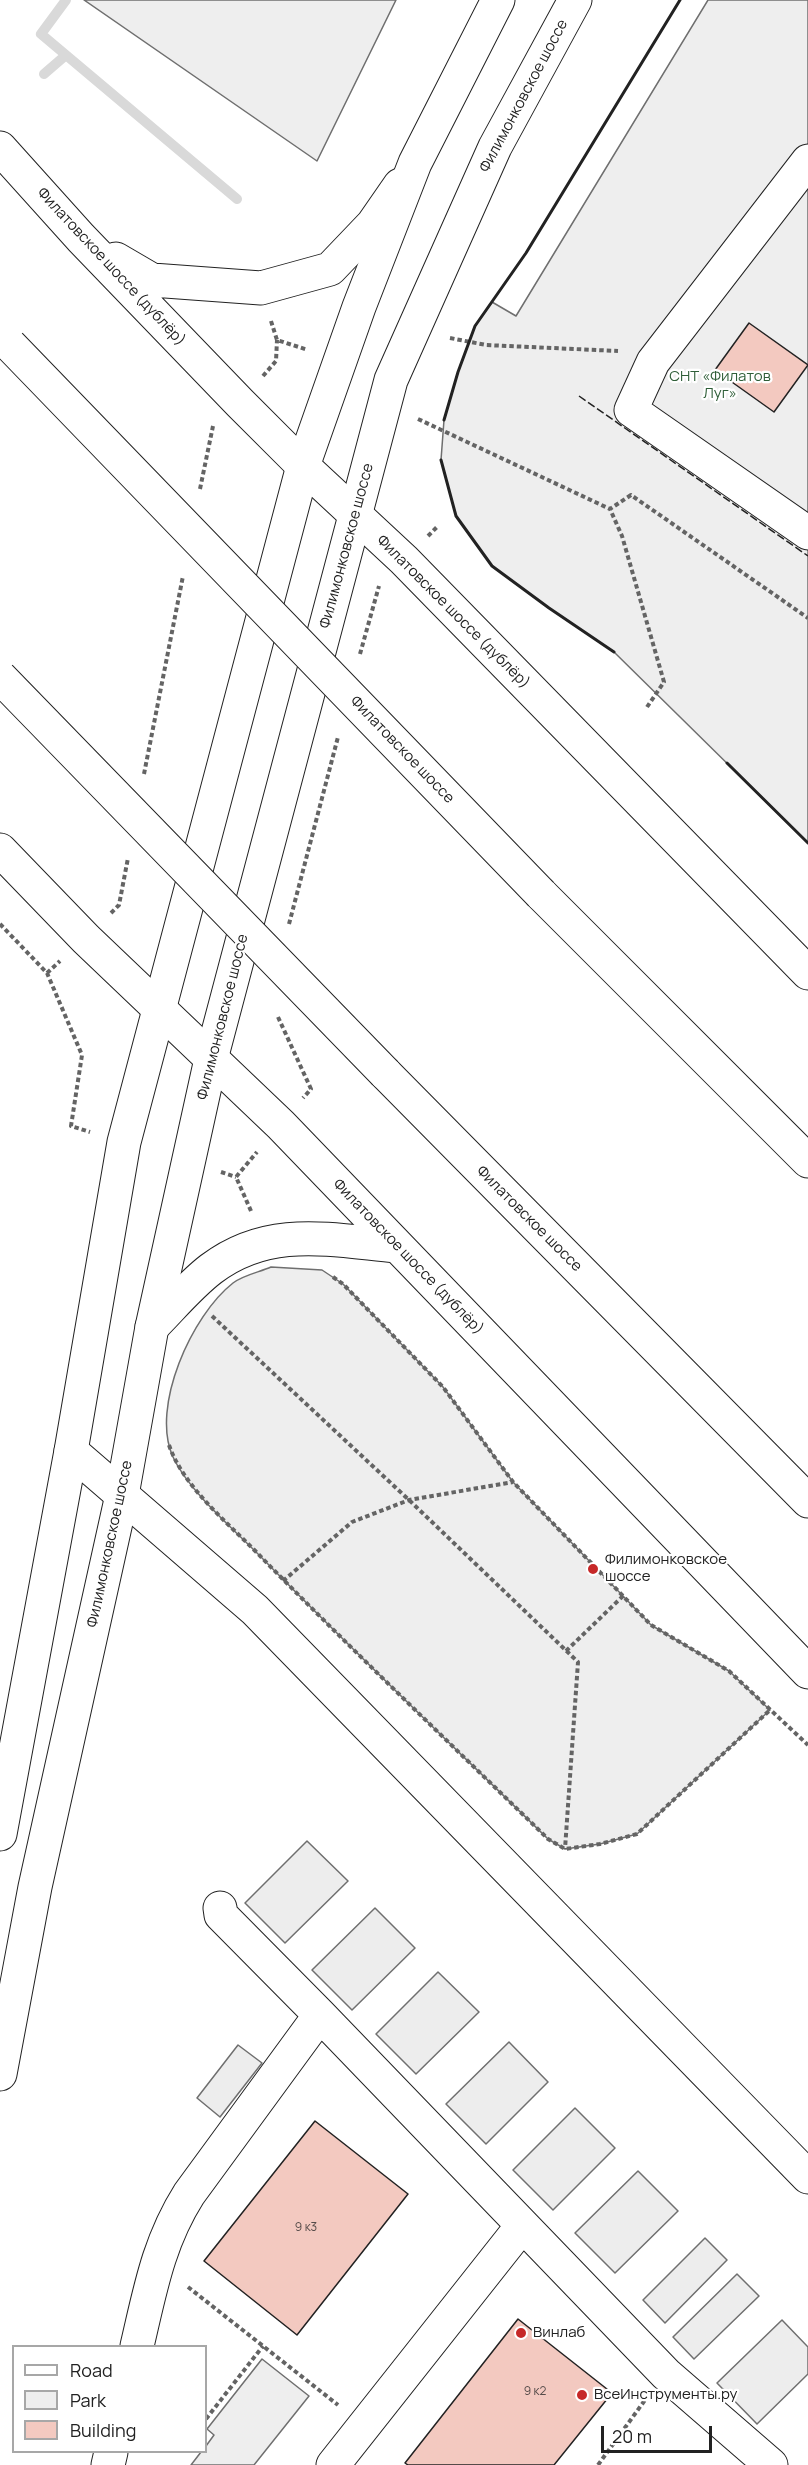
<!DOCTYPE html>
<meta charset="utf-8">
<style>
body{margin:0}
#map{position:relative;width:808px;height:2465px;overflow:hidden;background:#fff;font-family:Manrope,sans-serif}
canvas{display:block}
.legend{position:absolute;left:12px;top:2345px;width:195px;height:108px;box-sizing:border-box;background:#fff;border:2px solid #a7a7a7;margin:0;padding:8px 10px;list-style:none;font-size:18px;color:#222}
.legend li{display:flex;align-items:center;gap:12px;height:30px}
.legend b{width:30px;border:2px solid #a7a7a7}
.scale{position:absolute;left:601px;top:2426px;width:111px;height:27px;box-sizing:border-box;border:3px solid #222;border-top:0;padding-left:8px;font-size:18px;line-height:21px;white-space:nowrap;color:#222;-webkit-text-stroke:4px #fff;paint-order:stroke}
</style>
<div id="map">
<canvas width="808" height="2465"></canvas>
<ul class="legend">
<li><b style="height:8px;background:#fff"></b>Road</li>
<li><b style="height:16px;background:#eee"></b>Park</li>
<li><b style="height:16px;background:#f3c9c0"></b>Building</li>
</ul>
<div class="scale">20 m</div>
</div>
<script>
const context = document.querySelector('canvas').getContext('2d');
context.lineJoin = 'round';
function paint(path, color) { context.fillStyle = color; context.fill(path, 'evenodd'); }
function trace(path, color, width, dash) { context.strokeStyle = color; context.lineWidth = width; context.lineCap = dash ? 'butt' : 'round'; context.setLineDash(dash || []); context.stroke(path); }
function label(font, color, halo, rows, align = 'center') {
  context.font = font + ' Manrope,sans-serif'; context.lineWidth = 4.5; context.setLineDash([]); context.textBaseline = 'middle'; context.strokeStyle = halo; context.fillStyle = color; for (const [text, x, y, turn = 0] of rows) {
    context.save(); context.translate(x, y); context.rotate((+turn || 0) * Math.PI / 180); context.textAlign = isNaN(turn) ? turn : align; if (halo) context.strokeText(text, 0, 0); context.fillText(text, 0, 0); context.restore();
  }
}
const green = new Path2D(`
 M84,0h312l-79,161z
 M708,0h100v843l-194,-191 -65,-44 -57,-42 -36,-50 -15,-56 3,-40 14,-48 17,-46 17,-24 24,14z
 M271,1267l51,3 21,14 100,103 70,95 138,143 78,46 41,39 -133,124 -37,10 -35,5 -17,-10c-95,-93 -192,-185 -285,-280 -27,-28 -74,-67 -90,-102 -23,-50 19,-142 60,-174 10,-8 27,-11 38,-16z
 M262,2359l47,37 -55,69h-63l10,-13h5v-6l8,-11 -7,-6z`);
paint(green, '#eee');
trace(green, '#6f6f6f', 1.5);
const parking = new Path2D(`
 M307,1841l41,40 -63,62 -40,-40z
 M375,1908l40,40 -63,62 -40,-40z
 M438,1972l41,40 -63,62 -40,-40z
 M509,2042l39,40 -62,62 -40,-40z
 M238,2045l24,18 -42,54 -23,-19z
 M575,2108l40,40 -62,62 -40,-40z
 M638,2171l40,40 -63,62 -40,-40z
 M705,2238l22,22 -62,63 -22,-23z
 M737,2274l22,22 -65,63 -21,-22z
 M782,2320l26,27v27l-51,50 -40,-41z`);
paint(parking, '#ededed');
trace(parking, '#6f6f6f', 1.5);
trace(new Path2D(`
 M66,0l-25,34 196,165
 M44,74l22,-19`), '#d9d9d9', 10);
const building = new Path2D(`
 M749,323l59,42 -34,47 -59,-42z
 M315,2121l93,73 -111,141 -93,-74z
 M518,2319l94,74 -58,72h-146l-3,-2z`);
paint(building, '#f3c9c0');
trace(building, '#222', 1.5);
const minor = new Path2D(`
 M0,148l81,90 159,165 63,63 101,94 404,413
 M808,161l-155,201 -22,48 177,123
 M116,259l36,21 109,8 69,-19 43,-45 27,-39
 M0,850l86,89 195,186 527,547
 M152,1327c19,-19 38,-42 59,-58 58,-44 119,-29 186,-23
 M71,1451l184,159 553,567
 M220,1908l1,7 99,100 346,359 105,91
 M137,2346c13,-55 21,-103 52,-152l131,-179
 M108,2465l3,-13
 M333,2465l189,-239`);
const major = new Path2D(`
 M541,894l267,267
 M385,1073l423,428
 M0,1834l71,-383 53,-309 179,-676 56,-159 56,-144 83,-163
 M0,2074l35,-187 87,-392 30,-168 59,-268 180,-679 104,-233 80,-147`);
trace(minor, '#222', 35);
trace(major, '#222', 35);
trace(new Path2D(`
 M271,321l6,19 31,10
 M450,338l36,7 132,6
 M263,376l13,-15 1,-21
 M418,419l192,90
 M200,489l13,-63
 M428,536l10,-10
 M360,654l19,-68
 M647,707l17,-25 -42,-146 -12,-27 21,-14 177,123
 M144,774l39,-198
 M111,913l8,-8 9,-47
 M0,924l47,49 35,82 -11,71 19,6
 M289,924l49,-187
 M47,973l13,-12
 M278,1017l33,72 -8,9
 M221,1172l15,5
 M251,1211l-15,-34 21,-25
 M333,1277l10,7 100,103 70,95 138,143 78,46 79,74
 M212,1316l197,184 169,162 -13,187
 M169,1445c15,44 63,81 95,115 93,95 189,186 284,279l17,10 35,-5 37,-10 133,-124
 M283,1581l69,-59 57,-22 104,-18
 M566,1651l57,-55
 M188,2287l150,118
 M206,2419l57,-73
 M598,2465l47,-65`), '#646464', 4, [4.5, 3]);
trace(minor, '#fff', 33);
trace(major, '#fff', 33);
const majorBridge = new Path2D(`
 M10,345l531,549
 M0,677l385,396`);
trace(majorBridge, '#222', 35, []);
trace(majorBridge, '#fff', 33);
trace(new Path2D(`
 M579,396l229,160`), '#222', 1.5, [8, 3]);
trace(new Path2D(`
 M444,420l14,-48 17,-46 51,-73 154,-253
 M441,460l15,56 36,50 57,42 65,44
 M727,763l81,80`), '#222', 3);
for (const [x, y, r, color] of [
 [593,1569,6,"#c62828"],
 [521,2333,6,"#c62828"],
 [582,2395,6,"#c62828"]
]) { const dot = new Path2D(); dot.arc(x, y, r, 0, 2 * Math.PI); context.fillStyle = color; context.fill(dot); trace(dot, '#fff', 2); }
label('12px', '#564c4a', null, [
 ["9 к3",306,2228],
 ["9 к2",535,2392]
]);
label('15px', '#222', '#fff', [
 ["Филимонковское шоссе",524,96,-62],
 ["Филатовское шоссе (дублёр)",111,267,47],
 ["Филимонковское шоссе",347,546,-75],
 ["Филатовское шоссе (дублёр)",453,612,45],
 ["Филатовское шоссе",402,750,46],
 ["Филимонковское шоссе",223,1017,-76],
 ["Филатовское шоссе",529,1219,45],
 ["Филатовское шоссе (дублёр)",408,1257,46],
 ["Филимонковское шоссе",110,1544,-78]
]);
label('15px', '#2f5e38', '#fff', [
 ["СНТ «Филатов",720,377],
 ["Луг»",720,394]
]);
label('15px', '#222', '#fff', [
 ["Филимонковское",605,1560],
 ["шоссе",605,1577],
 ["Винлаб",533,2333],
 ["ВсеИнструменты.ру",594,2395]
], 'left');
</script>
